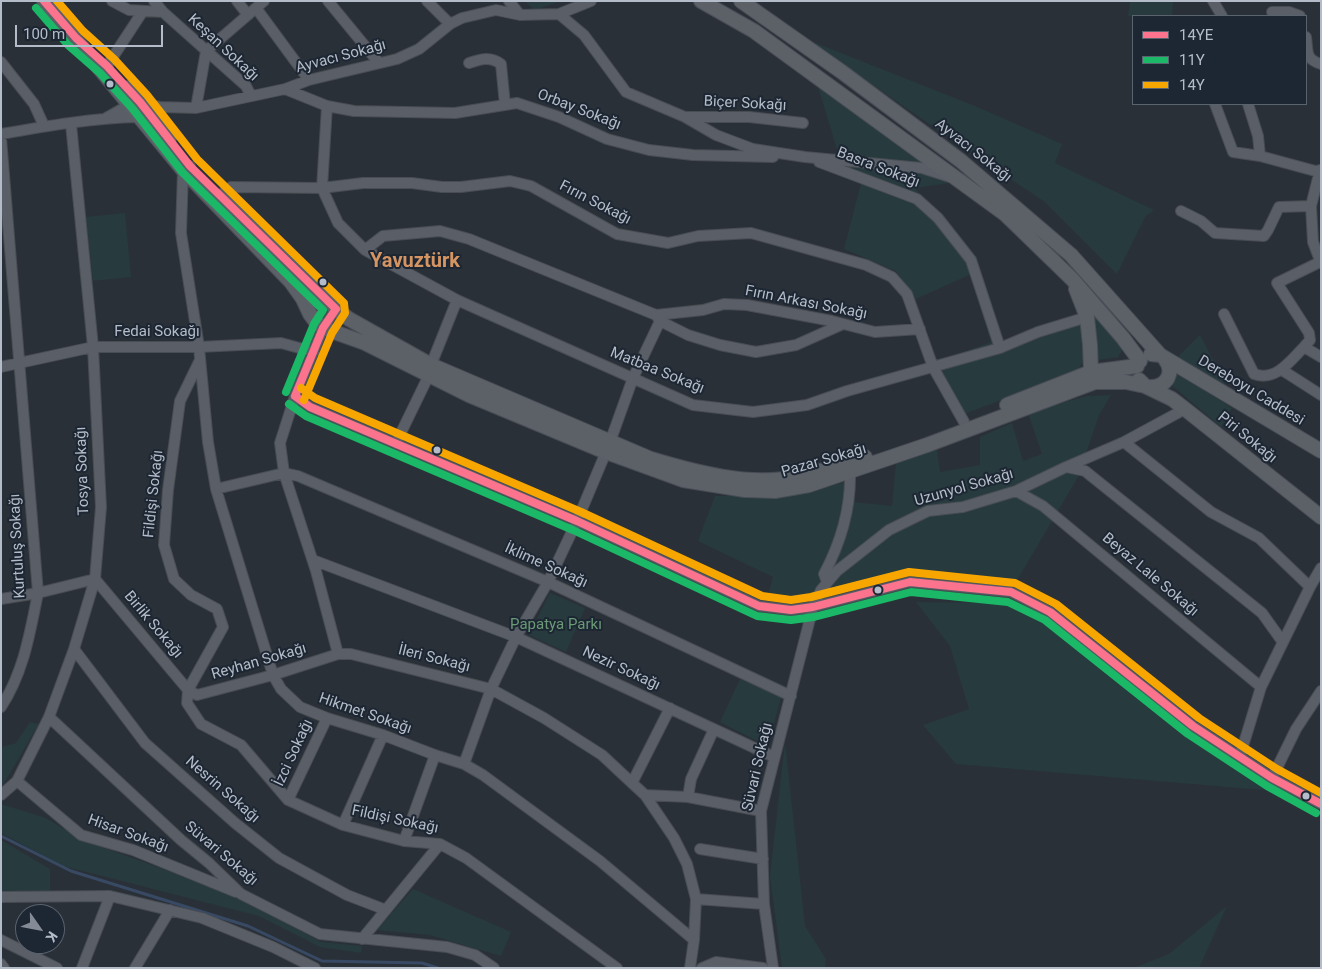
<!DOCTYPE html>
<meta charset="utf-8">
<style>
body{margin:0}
#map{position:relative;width:1322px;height:969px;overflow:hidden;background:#2a3038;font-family:Roboto,sans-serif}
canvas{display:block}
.frame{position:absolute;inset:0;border:2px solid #b4bcc9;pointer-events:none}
.legend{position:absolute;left:1132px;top:15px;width:175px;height:90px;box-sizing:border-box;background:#1d2633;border:1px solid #59626f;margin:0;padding:6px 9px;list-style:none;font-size:15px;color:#b4bcc9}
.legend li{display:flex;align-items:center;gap:10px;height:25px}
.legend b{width:25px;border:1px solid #59626f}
.north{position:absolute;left:15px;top:904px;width:50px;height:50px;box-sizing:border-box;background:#1d2633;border:1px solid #59626f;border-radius:50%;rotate:123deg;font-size:14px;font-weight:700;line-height:20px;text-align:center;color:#b4bcc9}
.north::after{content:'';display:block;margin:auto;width:18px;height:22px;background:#848b96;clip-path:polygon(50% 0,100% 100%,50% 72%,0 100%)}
.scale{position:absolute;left:15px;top:25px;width:148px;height:22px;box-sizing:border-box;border:2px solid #b4bcc9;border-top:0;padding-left:6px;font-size:15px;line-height:18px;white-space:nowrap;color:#b4bcc9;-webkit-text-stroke:4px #1d2633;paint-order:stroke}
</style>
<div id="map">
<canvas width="1322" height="969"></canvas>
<div class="frame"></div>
<ul class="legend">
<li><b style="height:6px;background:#fc738d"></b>14YE</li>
<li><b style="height:6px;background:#1ab867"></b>11Y</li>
<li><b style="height:6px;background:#f7a600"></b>14Y</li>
</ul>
<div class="north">K</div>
<div class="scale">100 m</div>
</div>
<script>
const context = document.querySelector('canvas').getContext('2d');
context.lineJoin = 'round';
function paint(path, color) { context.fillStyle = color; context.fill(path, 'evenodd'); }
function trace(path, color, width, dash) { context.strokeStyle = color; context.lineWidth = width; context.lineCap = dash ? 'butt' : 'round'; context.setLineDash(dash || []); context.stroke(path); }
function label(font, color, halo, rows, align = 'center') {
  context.font = font + ' Roboto,sans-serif'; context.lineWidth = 4; context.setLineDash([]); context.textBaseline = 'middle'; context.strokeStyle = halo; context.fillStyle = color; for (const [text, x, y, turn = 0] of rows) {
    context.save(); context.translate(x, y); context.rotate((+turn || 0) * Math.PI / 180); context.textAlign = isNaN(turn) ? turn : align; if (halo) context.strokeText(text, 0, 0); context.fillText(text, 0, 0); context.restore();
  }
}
paint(new Path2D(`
 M524,1h37l-26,9z
 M1130,1h43l-1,15h-44z
 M808,40l167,66 87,38 -7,19 99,47 -9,7 -28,57 -72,-72 -84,-56z
 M817,83l139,99 -41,6 61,69 28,85 77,-30 5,43 -8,16 -119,45 -23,-54 55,-20 -20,-68 -55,25 -20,-28 -52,-22 17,-66 -18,-14z
 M125,213l6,64 -38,4 -7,-64z
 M1088,307l36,40 -6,10 -20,3z
 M1200,335l28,54 -50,-32z
 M1175,372l57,36 -11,19 -53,-45z
 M1111,395l-12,20 -21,62 -62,105 -95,-7 -64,10 -54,19 -37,-1 7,-26 -75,-36 17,-45 84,-2 50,-13 4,21 39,4 4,-43 41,-14 3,23 40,-7v-28l32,-14 11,38 19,-7 -14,-41 58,-17z
 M550,593l35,15 -19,44 -37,-17z
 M916,602l88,1 60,28 133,111 54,37 24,12 -319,-27 -33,-39 46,-16 -19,-63z
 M740,679l41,18 -13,49 -48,-24z
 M30,722l9,2 -36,61 -2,1v-39l15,-4z
 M785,742l20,184 21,33 -1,9h-43l-12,-92z
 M1,804l45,14 36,22 151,54 88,48 41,4 -1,7 -41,-6 -61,-31 -196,-50 -62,-33z
 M1,840l49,29v22l-49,2z
 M413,889l98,43 -10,24 -71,-21 -53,-5z
 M1227,906l-28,62h-66l36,-14z`), '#273a3e');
trace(new Path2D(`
 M1,836l70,35 177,55 74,35 100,2 16,5`), '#384963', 3);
const minor = new Path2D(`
 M112,1l17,9 34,2
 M154,1l9,11 83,74 5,10
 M237,1l11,14
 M328,1l51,62
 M427,1l23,23
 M509,1l11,14
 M1213,1l9,15
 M256,8l53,72
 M1272,12h17l11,4
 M559,14l32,-13
 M1306,37c2,15 -1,22 15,27
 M1,62l33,42 10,22
 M469,63c12,-4 21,-7 32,1l4,41
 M107,66l36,-55
 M285,89l42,17 27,5 101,2 62,-10 42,14 48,22 42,11 44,5 80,2
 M1215,104l18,48 27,4 59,16 2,3
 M1248,104l10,32 2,20
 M327,106l-5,82 16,35 27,27 92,50 236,105 60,7 54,-7 40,-14 153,-43 38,-16 49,-15
 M196,108l10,-57 58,-50
 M687,117h62l54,6
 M106,118l23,-13 11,-3 20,5 36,1 89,-19 24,-9 88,-21 22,-10 31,-25 12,-6 34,-8 24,5 39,-1 25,21 42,57 59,25 31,18 37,14 52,8 117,11 28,9
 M1,134c46,-8 92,-16 138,-17l5,-2
 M1,138l37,455c-8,39 -14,79 -37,114
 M819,162l98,37 21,19 33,42 29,88
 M190,166l-7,4 -2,63 18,114 9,95 8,47 57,186 8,14 19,18 27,11 56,17 52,20 29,9 19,11 117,86 94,79
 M1320,170l-9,36 2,36 8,21
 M212,201l19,-14 91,1 41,-5h49l30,4h19l49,-6 21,5 86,48 51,9 30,-7 53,-3 115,32 26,12 15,17 26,73 31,55
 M1181,211l20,10 14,12 49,3 4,-6 11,-23 32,-1
 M365,250l18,-14 57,-5 29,8 187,76 4,6 28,14 32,10 36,7 40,-7 47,-21
 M1320,262l-43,21 32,50 1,7 -6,7 17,10
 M336,309l-13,19 -28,68 -15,47 4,30 32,98 22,83
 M1224,314l30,60c22,8 37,-14 50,-27
 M656,315l47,-5 21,-6 23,1 85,16 43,11 45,-3
 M199,362l-19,39 -12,89 -4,55 10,34 17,16 26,14 6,18 -35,63 -1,13 14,21 40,21 47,55 55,25 61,16 36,3 26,14 151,110
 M1,367l92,-20h106l82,-4 33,9
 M1282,370l39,25
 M295,396l15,11 267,114 182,85 32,4 22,-3 97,-25 101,10 39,20 143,114 79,52 49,26
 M610,442l23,-64 27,-57
 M1124,442l87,70 48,26 51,49 -49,100 -21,69
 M396,443l33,-68 2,-10 26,-65
 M1066,467l58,-25 61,-33
 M216,489l68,-16 14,3 250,106 243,114
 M1016,491l27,15 218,181
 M313,560l203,77 258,120
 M827,582l-3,-8c17,-32 27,-66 26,-102
 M1310,587l11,-19
 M1,599l37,-6 57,-14 93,111 9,5 76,-20 65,-21h13l140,35 53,29 58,37 30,28 13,12 29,43 13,26 9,35 -2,41 -4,28
 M74,649l71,94 90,80 44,35 68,37 39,15
 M49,717l132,123 28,23 32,31 79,40 127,13 28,8 19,13
 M464,764l27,-75 25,-52 32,-55 29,-61 29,-69
 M1272,778l24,-49 25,-38
 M17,781l64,54 52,15 103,42
 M632,783l38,-75
 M1,795l16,-14 32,-64 25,-68 21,-70 6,-72 -8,-160 -22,-223
 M645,795l43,2 73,14
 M688,797l3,-18 23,-50
 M288,800l39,-82
 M343,825l40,-90
 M404,841l31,-86
 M700,849l63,10
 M1,897l109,-1 92,22 71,29 42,21
 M696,899l68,5
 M362,939l78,-95
 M1,940l56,28
 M1,964l3,4
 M82,968l28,-72
 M135,968l35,-58
 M702,968l14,-6 47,6
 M773,968l-9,-64 -3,-93 52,-204 8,-17 16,-19 52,-41 39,-19 35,-4 53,-16 50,-24 19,4 177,142 20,28`);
const major = new Path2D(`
 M44,1l139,169 108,112 12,17 7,15 6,8 7,6 42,15 104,52 137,57 77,28 62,10 30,1 34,-6 118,-40 168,-63h31l19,4
 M701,1l53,30 251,183 68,66 50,58 17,23
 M741,1l101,71 119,89 110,94 89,100
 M127,88l42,51
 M225,201l111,108 13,10 82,46 220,94c43,13 99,28 144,18 23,-4 47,-13 70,-20
 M1076,289l11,28 3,28 1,27
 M1151,354l9,1 161,96
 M1139,380l6,6 27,13 13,10 136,108
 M1151,387c16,0 24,-15 14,-28
 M1007,405l84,-33 46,-6`);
trace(minor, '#484c53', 12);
trace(major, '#484c55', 16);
trace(minor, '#5a5e66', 10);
trace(major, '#5c6168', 14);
trace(new Path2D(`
 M44,1l32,37 31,28 33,36 50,64 146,143 -13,19 -28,68
 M295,396l15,11 267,114 182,85 32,4 22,-3 97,-25 101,10 39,20 143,114 79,52 49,26`), '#fc738d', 8);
trace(new Path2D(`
 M36,8l32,37 32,28 32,35 51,65 140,137 -9,14 -28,68
 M289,404l17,12 267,114 184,86 34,4 23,-3 97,-25 97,10 37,18 143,114 79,52 49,27`), '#1ab867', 8);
trace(new Path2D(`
 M57,1l26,30 31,28 33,36 50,64 147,144 1,10 -13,20 -28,67
 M301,388l14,10 266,114 181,84 29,4 20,-3 98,-25 106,11 41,21 143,114 78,51 44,24`), '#f7a600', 8);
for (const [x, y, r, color] of [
 [110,84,4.5,"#b4bcc9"],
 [323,282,4.5,"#b4bcc9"],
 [437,450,4.5,"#b4bcc9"],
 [878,590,4.5,"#b4bcc9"],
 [1306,796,4.5,"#b4bcc9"]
]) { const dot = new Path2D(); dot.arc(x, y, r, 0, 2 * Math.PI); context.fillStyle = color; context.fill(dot); trace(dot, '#1d2633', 2); }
label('15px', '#b4bcc9', '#1d2633', [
 ["Keşan Sokağı",223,48,43],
 ["Ayvacı Sokağı",341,57,-15],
 ["Biçer Sokağı",745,104,3],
 ["Orbay Sokağı",579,110,21],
 ["Ayvacı Sokağı",973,151,38],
 ["Basra Sokağı",878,168,21],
 ["Fırın Sokağı",595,203,27],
 ["Fırın Arkası Sokağı",806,303,11],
 ["Fedai Sokağı",157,332],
 ["Matbaa Sokağı",657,371,22],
 ["Dereboyu Caddesi",1251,391,31],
 ["Piri Sokağı",1247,438,39],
 ["Pazar Sokağı",824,461,-16],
 ["Tosya Sokağı",83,471,-92],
 ["Uzunyol Sokağı",964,488,-16],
 ["Fildişi Sokağı",154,494,-84],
 ["Kurtuluş Sokağı",18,546,-93],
 ["İklime Sokağı",546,566,24],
 ["Beyaz Lale Sokağı",1150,575,40],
 ["Birlik Sokağı",153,625,50],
 ["İleri Sokağı",434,659,14],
 ["Reyhan Sokağı",259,662,-16],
 ["Nezir Sokağı",621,669,25],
 ["Hikmet Sokağı",365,714,19],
 ["İzci Sokağı",294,753,-65],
 ["Süvari Sokağı",758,767,-77],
 ["Nesrin Sokağı",222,790,41],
 ["Fildişi Sokağı",395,820,12],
 ["Hisar Sokağı",128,834,20],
 ["Süvari Sokağı",221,854,40]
]);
label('15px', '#6b9a76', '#1d2633', [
 ["Papatya Parkı",556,625]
]);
label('bold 20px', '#d59563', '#1d2633', [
 ["Yavuztürk",415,262]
]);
</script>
